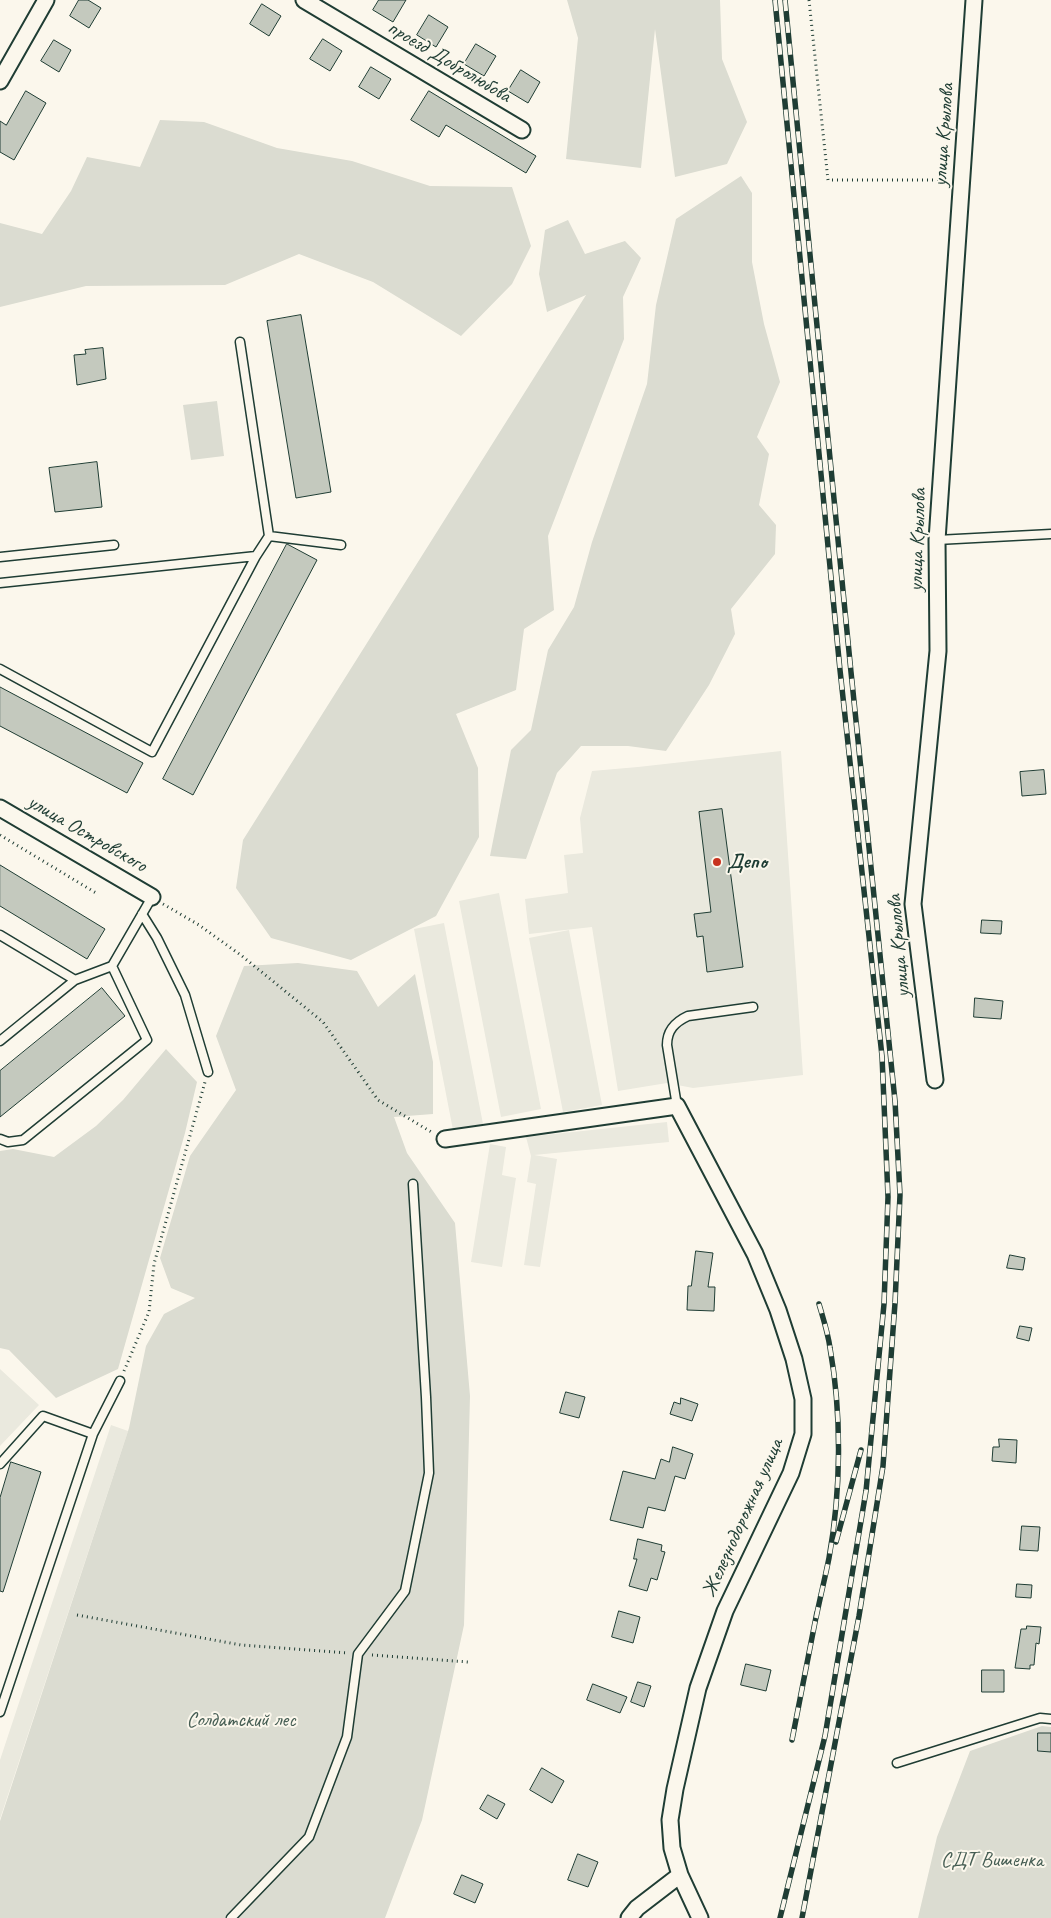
<!DOCTYPE html>
<meta charset="utf-8">
<style>
body{margin:0}
canvas{display:block;background:#fbf7ec}
</style>
<canvas width="1051" height="1918"></canvas>
<script>
const context = document.querySelector('canvas').getContext('2d');
context.lineJoin = 'round';
function paint(path, color) { context.fillStyle = color; context.fill(path, 'evenodd'); }
function trace(path, color, width, dash) { context.strokeStyle = color; context.lineWidth = width; context.lineCap = dash ? 'butt' : 'round'; context.setLineDash(dash || []); context.stroke(path); }
function label(font, color, halo, rows, align = 'center') {
  context.font = font + ' Caveat,sans-serif'; context.lineWidth = 4; context.setLineDash([]); context.textBaseline = 'middle'; context.strokeStyle = halo; context.fillStyle = color; for (const [text, x, y, turn = 0] of rows) {
    context.save(); context.translate(x, y); context.rotate((+turn || 0) * Math.PI / 180); context.textAlign = isNaN(turn) ? turn : align; if (halo) context.strokeText(text, 0, 0); context.fillText(text, 0, 0); context.restore();
  }
}
paint(new Path2D(`
 M781,751l22,324 -110,13 -26,-5 -49,8 -26,-164 -63,7 -4,-35 43,-6 -4,-38 19,-2 -3,-35 12,-47 46,-4z
 M499,893l42,216 -40,8 -42,-216z
 M444,923l39,201 -30,6 -39,-201z
 M569,930l33,175 -39,7 -34,-174z
 M667,1122l2,20 -135,13 23,4 -17,108 -16,-2 12,-81 -9,-2 4,-26 -5,-19z
 M490,1144l16,3 -4,28 14,3 -14,89 -31,-5z
 M0,1369l39,36 -39,41z
 M111,1425l17,6 -128,388v-59z`), '#eae9de');
paint(new Path2D(`
 M567,0h153l2,59 25,63 -20,42 -52,13 -20,-148 -14,139 -75,-9 12,-121z
 M160,120l44,2 73,26 75,13 78,25 82,1 19,59 -19,38 -51,52 -88,-54 -74,-28 -74,31 -139,1 -86,21v-84l42,11 29,-43 16,-34 53,10z
 M741,176l11,17v69l12,62 16,58 -23,55 12,17 -10,51 17,20 -1,29 -44,55 4,25 -26,51 -43,66 -38,-5h-47l-24,27 -31,86 -36,-3 21,-106 20,-20 17,-80 26,-43 18,-65 55,-158 9,-79 20,-86z
 M568,220l17,34 40,-13 16,17 -18,39 1,42 -76,197 6,74 -30,19 -8,61 -60,24 22,54 1,69 -43,79 -85,44 -80,-22 -35,-50 7,-48 343,-545 -39,17 -8,-38 6,-44z
 M217,401l7,55 -33,4 -8,-55z
 M298,963l59,8 21,36 37,-33 18,88v52l-39,3 13,36 48,70 15,173 -6,229 -42,195 -37,98h-385v-97l129,-393 17,-82 18,-32 31,-16 -24,-10 -11,-30 30,-102 46,-66 -20,-54 28,-70z
 M166,1049l31,33 -12,51 -67,236 -62,29 -47,-48 -9,-2v-197l13,-2 41,8 42,-31 27,-26z
 M1042,1726l9,1v191h-133l19,-81 33,-86z`), '#dbdcd1');
const building = new Path2D(`
 M79,0h9l13,8 -12,20 -19,-12z
 M379,0h27l-13,22 -20,-12z
 M262,4l19,12 -12,20 -19,-12z
 M429,15l19,12 -12,20 -19,-12z
 M323,39l19,12 -12,20 -20,-12z
 M54,40l17,10 -12,22 -18,-11z
 M476,44l20,12 -12,20 -20,-12z
 M371,67l20,12 -12,20 -20,-12z
 M521,70l19,12 -12,21 -20,-12z
 M26,91l20,12 -32,57 -14,-8v-31l6,4z
 M429,91l107,65 -10,17 -80,-48 -7,12 -28,-17z
 M301,315l30,177 -35,6 -29,-177z
 M103,348l3,31 -29,6 -3,-30 12,-1 -1,-4z
 M97,462l5,45 -47,5 -6,-44z
 M287,544l30,16 -124,235 -30,-16z
 M0,687l143,76 -16,30 -127,-67z
 M1044,770l2,24 -24,2 -2,-24z
 M722,809l21,158 -36,5 -4,-36 -6,1 -3,-23 17,-2 -12,-100z
 M0,865l105,64 -18,30 -87,-53z
 M982,920l20,1 -1,13 -20,-1z
 M102,988l23,28 -125,101v-46z
 M975,998l28,3 -2,18 -27,-2z
 M696,1251l17,2 -5,34h7l-1,24 -27,-1 1,-24h3z
 M1010,1255l15,3 -2,12 -16,-2z
 M1020,1326l12,2 -3,13 -12,-3z
 M566,1392l19,5 -6,21 -19,-5z
 M681,1398l17,6 -6,17 -22,-7 4,-12 6,2z
 M999,1439l18,1 -1,23 -24,-2 1,-14h6z
 M673,1447l20,7 -8,25 -10,-3 -10,35 -17,-4 -5,21 -33,-8 13,-49 32,8 6,-20 8,3z
 M11,1462l30,10 -38,120 -3,-1v-93z
 M1022,1526l18,1 -2,24 -18,-1z
 M638,1539l24,6 -1,6 4,1 -8,28 -6,-2 -4,13 -18,-5 8,-27h-3z
 M1017,1584l15,1 -1,13 -15,-1z
 M619,1611l21,6 -7,26 -21,-6z
 M1027,1626l14,1 -2,17 -3,-1 -2,22h-4v4l-15,-1 6,-39h5z
 M746,1664l25,6 -5,21 -25,-6z
 M982,1670h22v22h-22z
 M638,1682l13,4 -7,21 -13,-5z
 M593,1684l34,13 -7,16 -33,-13z
 M1038,1733h13v19l-13,-1z
 M542,1768l22,13 -12,22 -22,-13z
 M488,1795l17,9 -8,15 -17,-10z
 M578,1854l20,8 -10,25 -20,-7z
 M462,1875l21,9 -8,19 -21,-9z`);
paint(building, '#c4c9be');
trace(building, '#1f3d34', 1);
const service = new Path2D(`
 M269,536l72,9
 M937,540l114,-6
 M0,557l114,-12
 M0,583l256,-27 13,-20 -29,-194
 M0,669l152,83 104,-196
 M142,914l15,24 28,57 23,77
 M0,935l75,45
 M0,1041l75,-61 37,-14
 M677,1106l-10,-61c0,-15 8,-23 21,-29l65,-9
 M0,1139l8,3 15,-2 124,-100 -35,-74 40,-69
 M93,1434l27,-53
 M0,1464l43,-48 50,18 -93,278
 M897,1763l143,-45 11,1
 M231,1918l78,-81 38,-100 11,-83 47,-63 24,-118 -3,-76 -13,-213`);
const minor = new Path2D(`
 M304,0l218,130
 M0,81l46,-81
 M0,808l152,89
 M935,1080l-22,-176 25,-253 -1,-111 37,-540
 M445,1139l232,-33 78,148 23,56 16,49 9,40v35l-12,39 -66,138 -27,77 -23,101 -5,31 2,28 8,27 20,43
 M629,1918l8,-10 43,-33`);
trace(service, '#1f3d34', 11);
trace(minor, '#1f3d34', 19);
trace(new Path2D(`
 M809,0l19,180h118
 M0,835l96,58
 M163,904l36,21 43,31 81,66 55,78 55,33
 M124,1371l25,-59 5,-48 51,-182
 M77,1615l164,30 107,8
 M372,1655l96,7`), '#1f3d34', 3, [1, 4]);
trace(service, '#fbf7ec', 8);
trace(minor, '#fbf7ec', 15);
const rail = new Path2D(`
 M775,0l65,670 42,386 6,141 -4,107 -18,187 -41,245 -45,182
 M785,0l66,672 44,429 5,94 -5,108 -12,163 -24,150 -57,302
 M836,1542l25,-92
 M816,1618c4,-20 9,-40 13,-60 12,-66 13,-143 1,-210 -2,-15 -7,-30 -11,-44
 M792,1740l25,-128`);
trace(rail, '#1f3d34', 5.5);
trace(rail, '#fbf7ec', 4, [11]);
for (const [x, y, r, color] of [
 [717,862,5,"#c8321e"]
]) { const dot = new Path2D(); dot.arc(x, y, r, 0, 2 * Math.PI); context.fillStyle = color; context.fill(dot); trace(dot, '#fbf7ec', 2); }
label('21px', '#1f3d34', '#fbf7ec', [
 ["проезд Добролюбова",449,62,31],
 ["улица Крылова",944,135,-86],
 ["улица Крылова",918,540,-88],
 ["улица Островского",87,834,30],
 ["улица Крылова",899,946,-95],
 ["Железнодорожная улица",743,1518,-66]
]);
label('bold 21px', '#1f3d34', '#fbf7ec', [
 ["Депо",727,862]
], 'left');
label('21px', '#455d53', '#fbf7ec', [
 ["Солдатский лес",241,1720],
 ["СДТ Вишенка",992,1860]
]);
</script>
